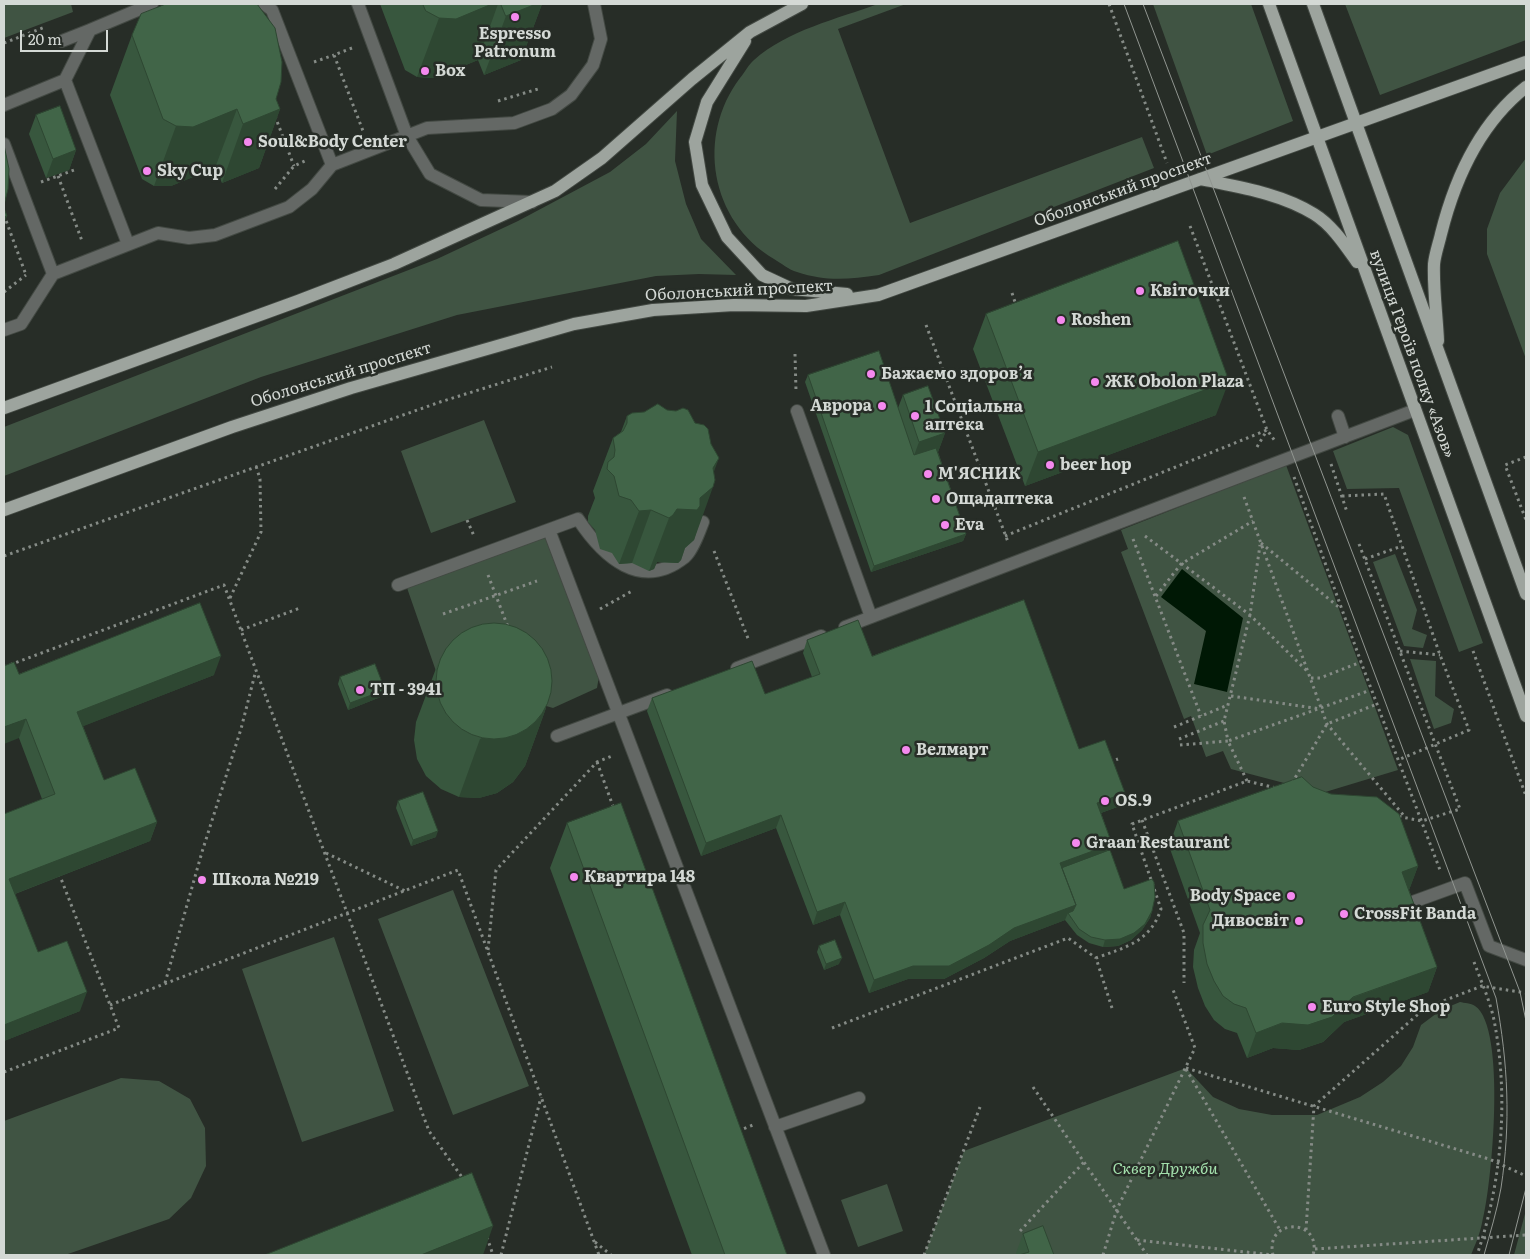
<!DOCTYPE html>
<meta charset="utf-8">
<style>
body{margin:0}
#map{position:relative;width:1530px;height:1259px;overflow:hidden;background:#272d27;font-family:Literata,serif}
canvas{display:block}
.frame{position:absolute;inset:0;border:5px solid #d4d9d5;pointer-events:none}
.scale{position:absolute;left:20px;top:30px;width:88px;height:22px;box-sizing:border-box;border:2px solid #d4d9d5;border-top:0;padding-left:6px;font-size:15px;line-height:18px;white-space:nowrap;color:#d4d9d5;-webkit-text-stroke:4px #272d27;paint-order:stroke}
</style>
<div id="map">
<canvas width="1530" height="1259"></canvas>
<div class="frame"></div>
<div class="scale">20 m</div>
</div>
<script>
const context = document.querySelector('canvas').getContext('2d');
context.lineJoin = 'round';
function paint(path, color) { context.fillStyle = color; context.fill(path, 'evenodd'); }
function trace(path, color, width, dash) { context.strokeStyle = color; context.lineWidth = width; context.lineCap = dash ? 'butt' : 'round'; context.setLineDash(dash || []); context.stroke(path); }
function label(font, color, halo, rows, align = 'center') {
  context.font = font + ' Literata,serif'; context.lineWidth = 5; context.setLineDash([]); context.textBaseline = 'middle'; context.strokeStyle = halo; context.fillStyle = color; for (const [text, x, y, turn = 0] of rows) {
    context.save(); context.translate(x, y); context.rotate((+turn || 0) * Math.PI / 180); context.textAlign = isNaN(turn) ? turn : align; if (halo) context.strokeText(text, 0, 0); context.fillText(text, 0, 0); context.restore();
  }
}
paint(new Path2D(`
 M4,4h67l2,8 -69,26z
 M878,4h28l-68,25 72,194 232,-86 12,31 -275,107c-30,4 -52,7 -82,-3 -8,-2 -16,-9 -23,-13 -64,-38 -78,-123 -34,-181 5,-6 9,-14 14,-18 34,-30 83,-41 124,-56z
 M1153,4h98l42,117 -86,34z
 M1345,4h181v36l-146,55z
 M677,111l-2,50 11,43 15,35 35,36 -37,-1 -43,2 -199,39 -196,62 -257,99v-49l433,-168 81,-38 92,-49 36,-28z
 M1526,158v201l-39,-105v-25l13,-36z
 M484,420l32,82 -85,31 -30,-82z
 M1393,427l15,8 75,208 -24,9 -60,-164 -52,1 -14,-38z
 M1286,465l112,305 -76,23 -91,-24 -8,-18 -17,6 -15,-41 -7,3 -63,-167 7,-3 -7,-19z
 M547,534l52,142 -2,12 -44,20 -116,-34 -31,-89z
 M1395,554l22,56 -5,19 15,6 -4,13 -19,-2 -31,-84z
 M1410,659l26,2 -1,35 19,13 -3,14 -17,6z
 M453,890l76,196 -76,29 -75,-196z
 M334,937l60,174 -92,31 -60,-173z
 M1460,1002c4,1 11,1 15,4 32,21 17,181 7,217 -2,11 -7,22 -11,32h-547l40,-104 222,-83 27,29 26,12 33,6h45l43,-18 23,-15 18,-16 12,-19 8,-22 20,-15z
 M121,1078l38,3 31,18 15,29 1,38 -15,32 -22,21 -104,36h-61v-134z
 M887,1184l16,47 -45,16 -17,-47z
 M1526,1210v45h-12z`), '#405443');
paint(new Path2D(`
 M1182,569l61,49 -16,74 -33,-8 12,-53 -45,-34z`), '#001805');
const minor = new Path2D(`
 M264,4l8,6 60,155
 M358,4l49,132 23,38 51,26 51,2
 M62,41l28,-11
 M65,80l63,164
 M4,105l61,-25 25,-50 62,-26
 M4,144l49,130
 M4,330l17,-6 32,-50 105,-41 31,5 26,-3 74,-28 23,-18 20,-24 95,-37 87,-5 38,-14 19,-14 22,-30 8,-26 -7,-35
 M797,411l74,206
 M1338,416l7,21
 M549,530l275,725
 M398,585l180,-66c25,38 63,73 107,38 8,-7 14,-25 18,-35
 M845,627l570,-217
 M737,668l84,-32
 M557,736l110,-41
 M1399,907l66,-24 24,63 37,14
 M775,1127l84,-29`);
const major = new Path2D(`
 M1269,4l257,712
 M1313,4l213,590
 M745,41l-38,61 -12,40 7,43 25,52 35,38 30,14 55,5
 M1200,179c38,8 80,14 114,35 18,11 31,31 43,48
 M1438,341c-1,-25 -5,-52 -4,-77 1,-10 5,-21 7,-30 14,-56 39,-111 85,-147
 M4,408l294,-107 96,-37 161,-73 47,-33 90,-79 58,-47 52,-28
 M4,510l228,-83 119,-39 223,-64 79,-14 81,-5 72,1 72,-11 648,-233`);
trace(minor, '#434943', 14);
trace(major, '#434943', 14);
trace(new Path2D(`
 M1109,4l58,159
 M4,43l41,-16
 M352,48l-18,7 29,76
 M314,62l20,-7
 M498,101l40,-12
 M275,116l19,50
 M58,176l24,65
 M41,182l36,-13
 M275,189l19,-23 13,-6
 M4,215l22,60
 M1190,226l77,204 8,11
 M4,292l22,-17
 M1012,293l4,12
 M926,325l82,217
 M795,354l1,37
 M1257,447l10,-17
 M1526,457l-21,8 21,55
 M1331,464l16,48
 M1294,477l67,185 79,208
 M1342,496l42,-2 56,161 29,75 -71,30
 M1244,497l83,227 78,93
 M467,520l7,16
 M1005,536l262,-106
 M1145,536l105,79 57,56
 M1133,539l68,177
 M1261,543l80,66
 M1359,544l101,265 -38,12 -25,-5
 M714,551l35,90
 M4,556l436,-154 112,-35
 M1365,559l37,-13
 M488,575l20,52
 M1156,596l25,-32 72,-43
 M230,598l31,-66 -1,-53 -4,-13
 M600,609l32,-18
 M443,614l94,-33
 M241,630l59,-22
 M1400,651l40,4
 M1473,651l53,145
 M4,667l220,-82 205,546 35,49
 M1311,678h9l41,-16
 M1231,696l90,13
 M1174,727l54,-22
 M1179,739l45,-18
 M1180,745l48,-4 -4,-20 26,-106 10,-70
 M597,762l17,47
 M1110,762l8,-3
 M1247,781l-19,-40 140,-50
 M1292,783l35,-59 50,-20
 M1142,820l42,113v50
 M326,853l79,38
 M488,950l8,-80 101,-108 15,-6
 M1474,962c7,19 16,39 20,58 15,77 8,162 -17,235
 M165,983l37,-131 39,-123 15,-59
 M110,1005l348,-135 141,385
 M1112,1008l-16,-50c30,-11 54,-16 65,-49l-29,-85 115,-43 29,7
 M832,1028l236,-90 28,20
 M1186,1068l303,91 37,17
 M1186,1069l94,161
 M4,1072l115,-44 -59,-152
 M1033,1087l114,168
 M738,1131l15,-6
 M1306,1230l8,-124 111,-98 57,-22 44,7
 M1020,1231l64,-69
 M487,1237l6,18
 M1137,1240l136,15c-9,-38 50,-37 40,0
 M595,1242l16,13
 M1315,1249l211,-14
 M501,1255l40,-158
 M924,1255l56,-148
 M1103,1255l14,-46 78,-161 -23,-61`), '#858b86', 3, [2.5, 4]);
trace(minor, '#646865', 12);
trace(major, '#9da49e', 12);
trace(new Path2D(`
 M1124,4l372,994c12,66 15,124 5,190 -4,23 -11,45 -17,67
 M1143,4l377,988 6,29
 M1509,1255l17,-67`), '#919691', 1);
paint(new Path2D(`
 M380,4h162l-21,56 -37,15 -6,-15 -44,18 -17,-1 -12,-7z
 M132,35l144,64 4,10 -21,59 -37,15 -7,-15 -44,18h-17l-12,-7 -32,-84z
 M36,115l40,35 -7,20 -23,8 -17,-44z
 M986,314l230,101 -191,71 -52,-137z
 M808,375l90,33 5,-13 42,38 -7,19 28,82 -3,7 -92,31 -66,-190z
 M627,416l87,56 -20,68 -9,8 -4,12 -3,3 -21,-1 -3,7 -5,2 -17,-8 -13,1 -7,-11 -12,-4 -5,-19 -7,-8v-6l7,-18 -2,-7 20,-53 8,-6z
 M807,640l65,16 207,93 41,57 -19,7 11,31 -2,6 14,39 28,22 -2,7 -8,12 -11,10 -13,6 -15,1 -14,-4 -12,-8 -12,-15 -55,21 -26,17 -40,21h-36l-39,14 -29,-78 -27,10 -37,-97 -75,28 -54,-145 5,-13 113,-4 47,-17 -9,-24z
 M438,663l108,45 -21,58 -12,16 -16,11 -18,5 -20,-1 -18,-8 -15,-13 -9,-17 -3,-19 2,-18z
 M19,674l195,1 -131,51 21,54 53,42 -7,19 -135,53 23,58 42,59 -76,30v-227l38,-15 -23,-61z
 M340,677l43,19 -35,14 -10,-26z
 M1313,787l105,79 -9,24 28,77 -9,25 -84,30 -21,20 -24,8 -26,-2 -26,10 -10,-25 -12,-4 -11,-9 -9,-14 -7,-18 -5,-21 1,-17 6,-17 -31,-87 9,-25z
 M398,801l38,36 -25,9 -15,-38z
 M567,823l220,432h-95l-142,-387z
 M819,946l20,18 -15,6 -7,-18z
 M1023,1234l31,21h-38v-2z`), '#38573e');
paint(new Path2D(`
 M492,4h6l-20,56 -44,18 -17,-1 22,-59z
 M536,4h6l-21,56 -37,15 22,-59z
 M237,109l-22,59 -44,18h-17l22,-60z
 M280,109l-21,59 -37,15 21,-59z
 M76,150l-7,20 -23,8 7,-19z
 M7,216l-3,8v-7z
 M1229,381l-13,34 -191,71 13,-34z
 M945,433l-7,19 -26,9 7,-19z
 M719,458l-13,35 7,-6 -19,53 -9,8 -4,12 -3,3 -21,-1 -3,7 -5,2 20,-53 8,-9 23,-11 13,-30z
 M651,510l-19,53 -13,1 20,-53z
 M966,534l-3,7 -92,31 3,-6z
 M221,656l-7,19 -143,56 6,-19z
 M385,690l-2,6 -35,14 2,-7z
 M546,708l-21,58 -12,16 -16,11 -18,5 -20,-1 21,-58z
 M26,719l-7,19 -15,6v-17z
 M1125,793l-5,13 -28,10 5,-13z
 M781,815l-5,13 -75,28 5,-13z
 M157,822l-7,19 -146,57 5,-19z
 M438,831l-2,6 -25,9 2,-6z
 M1112,844l-5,13 -47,18v-12z
 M1418,866l-9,24 -7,-18z
 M845,902l-5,13 -27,10 4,-13z
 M1076,905l-5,13 -3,-5 -3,7 -55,21 -26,17 -40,21h-36l-39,14 5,-13z
 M1152,911l-2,7 -8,12 -11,10 -13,6 -15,1 2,-7z
 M842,958l-3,6 -15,6 2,-6z
 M1437,967l-9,25 -84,30 -21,20 -24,8 -26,-2 -26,10 9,-25z
 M87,992l-7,19 -76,30v-16z
 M493,1226l-10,29h-62z`), '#2e4732');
const building = new Path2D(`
 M166,4h91l18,24 7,34 -1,20 -5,17 4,10 -37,15 -6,-15 -44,18 -17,-1 -13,-7 -31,-84 9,-21z
 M423,4h69l-36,15 -17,-1 -13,-7z
 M501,4h35l-30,12z
 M60,106l16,44 -23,9 -17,-44z
 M4,145l5,24 -1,20 -4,16z
 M4,208l3,8 -3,1z
 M1178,241l51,140 -191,71 -52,-138z
 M879,351l35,104 22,-7 30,86 -92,32 -66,-191z
 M928,386l17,47 -26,9 -16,-47z
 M658,404l9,6 9,1 7,-3 5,2 7,13 9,2 4,4 3,15 8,14 -6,10 2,12 -2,7 -13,11v8l-3,4 -20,-1 -4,6 -4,3 -18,-8 -12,1 -8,-11 -12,-4 -5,-20 -7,-7 1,-7 6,-5 1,-7 -2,-12 10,-7 4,-8v-7l5,-3 12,-1z
 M1024,600l55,149 26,-9 20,53 -28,10 15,41 -52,19 16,42 -62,23 -25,17 -40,21h-36l-39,14 -29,-78 -28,10 -36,-97 -75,28 -54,-145 100,-37 13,33 55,-20 -13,-34 51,-20 14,36z
 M200,603l21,53 -144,56 27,68 31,-12 22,54 -148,57 29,73 29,-11 20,51 -83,33v-211l51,-20 -29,-75 -22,8v-61l10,-4 5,12z
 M436 681a58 58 0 1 1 116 0a58 58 0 1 1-116 0Z
 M375,664l10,26 -35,13 -10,-26z
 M1302,777l11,10 18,7 46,3 22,17 19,52 -16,6 35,95 -84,30 -21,20 -24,8 -26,-2 -26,10 -10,-25 -12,-4 -11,-8 -9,-15 -7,-17 -4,-21v-18l7,-15 -32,-89z
 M423,792l15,39 -25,9 -15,-39z
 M621,803l166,452h-62l-158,-432z
 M1110,850l14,39 28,-10 2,3 1,15 -3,14 -7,13 -11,9 -14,6 -15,1 -14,-3 -12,-8 -11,-16 5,-2 3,-6 -14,-37z
 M835,940l7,18 -16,6 -7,-18z
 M472,1173l21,53 -72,29h-156z
 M1043,1226l11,29h-35l10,-3 -6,-18z`);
paint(building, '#416548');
trace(building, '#2e4732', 1);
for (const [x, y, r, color] of [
 [515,17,5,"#f589ef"],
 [425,71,5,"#f589ef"],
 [248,142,5,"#f589ef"],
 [147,171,5,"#f589ef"],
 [1140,291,5,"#f589ef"],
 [1061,320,5,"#f589ef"],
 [871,374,5,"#f589ef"],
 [1095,382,5,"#f589ef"],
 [882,406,5,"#f589ef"],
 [915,416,5,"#f589ef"],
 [1050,465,5,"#f589ef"],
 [928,474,5,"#f589ef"],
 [936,499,5,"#f589ef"],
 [945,525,5,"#f589ef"],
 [360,690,5,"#f589ef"],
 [906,750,5,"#f589ef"],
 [1105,801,5,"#f589ef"],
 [1076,843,5,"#f589ef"],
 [574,877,5,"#f589ef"],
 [202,880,5,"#f589ef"],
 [1291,896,5,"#f589ef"],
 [1344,914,5,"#f589ef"],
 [1299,921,5,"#f589ef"],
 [1312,1007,5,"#f589ef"]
]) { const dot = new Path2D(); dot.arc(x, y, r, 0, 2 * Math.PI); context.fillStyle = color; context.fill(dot); trace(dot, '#272d27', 2); }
label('bold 16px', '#d4d9d5', '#272d27', [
 ["Espresso",515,34,"center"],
 ["Patronum",515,52,"center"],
 ["Box",435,71],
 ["Soul&Body Center",258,142],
 ["Sky Cup",157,171],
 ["Квіточки",1150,291],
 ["Roshen",1071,320],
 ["Бажаємо здоровʼя",881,374],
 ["ЖК Obolon Plaza",1105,382],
 ["Аврора",872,406,"right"],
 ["1 Соціальна",925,407],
 ["аптека",925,425],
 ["beer hop",1060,465],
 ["М'ЯСНИК",938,474],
 ["Ощадаптека",946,499],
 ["Eva",955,525],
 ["ТП - 3941",370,690],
 ["Велмарт",916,750],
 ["OS.9",1115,801],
 ["Graan Restaurant",1086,843],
 ["Квартира 148",584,877],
 ["Школа №219",212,880],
 ["Body Space",1281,896,"right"],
 ["CrossFit Banda",1354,914],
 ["Дивосвіт",1289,921,"right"],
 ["Euro Style Shop",1322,1007]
], 'left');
label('16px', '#d4d9d5', '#272d27', [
 ["Оболонський проспект",1123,190,-20],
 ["Оболонський проспект",739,291,-3],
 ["вулиця Героїв полку «Азов»",1412,354,70],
 ["Оболонський проспект",341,375,-17]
]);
label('italic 16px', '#a3dfac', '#272d27', [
 ["Сквер Дружби",1165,1169]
]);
</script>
